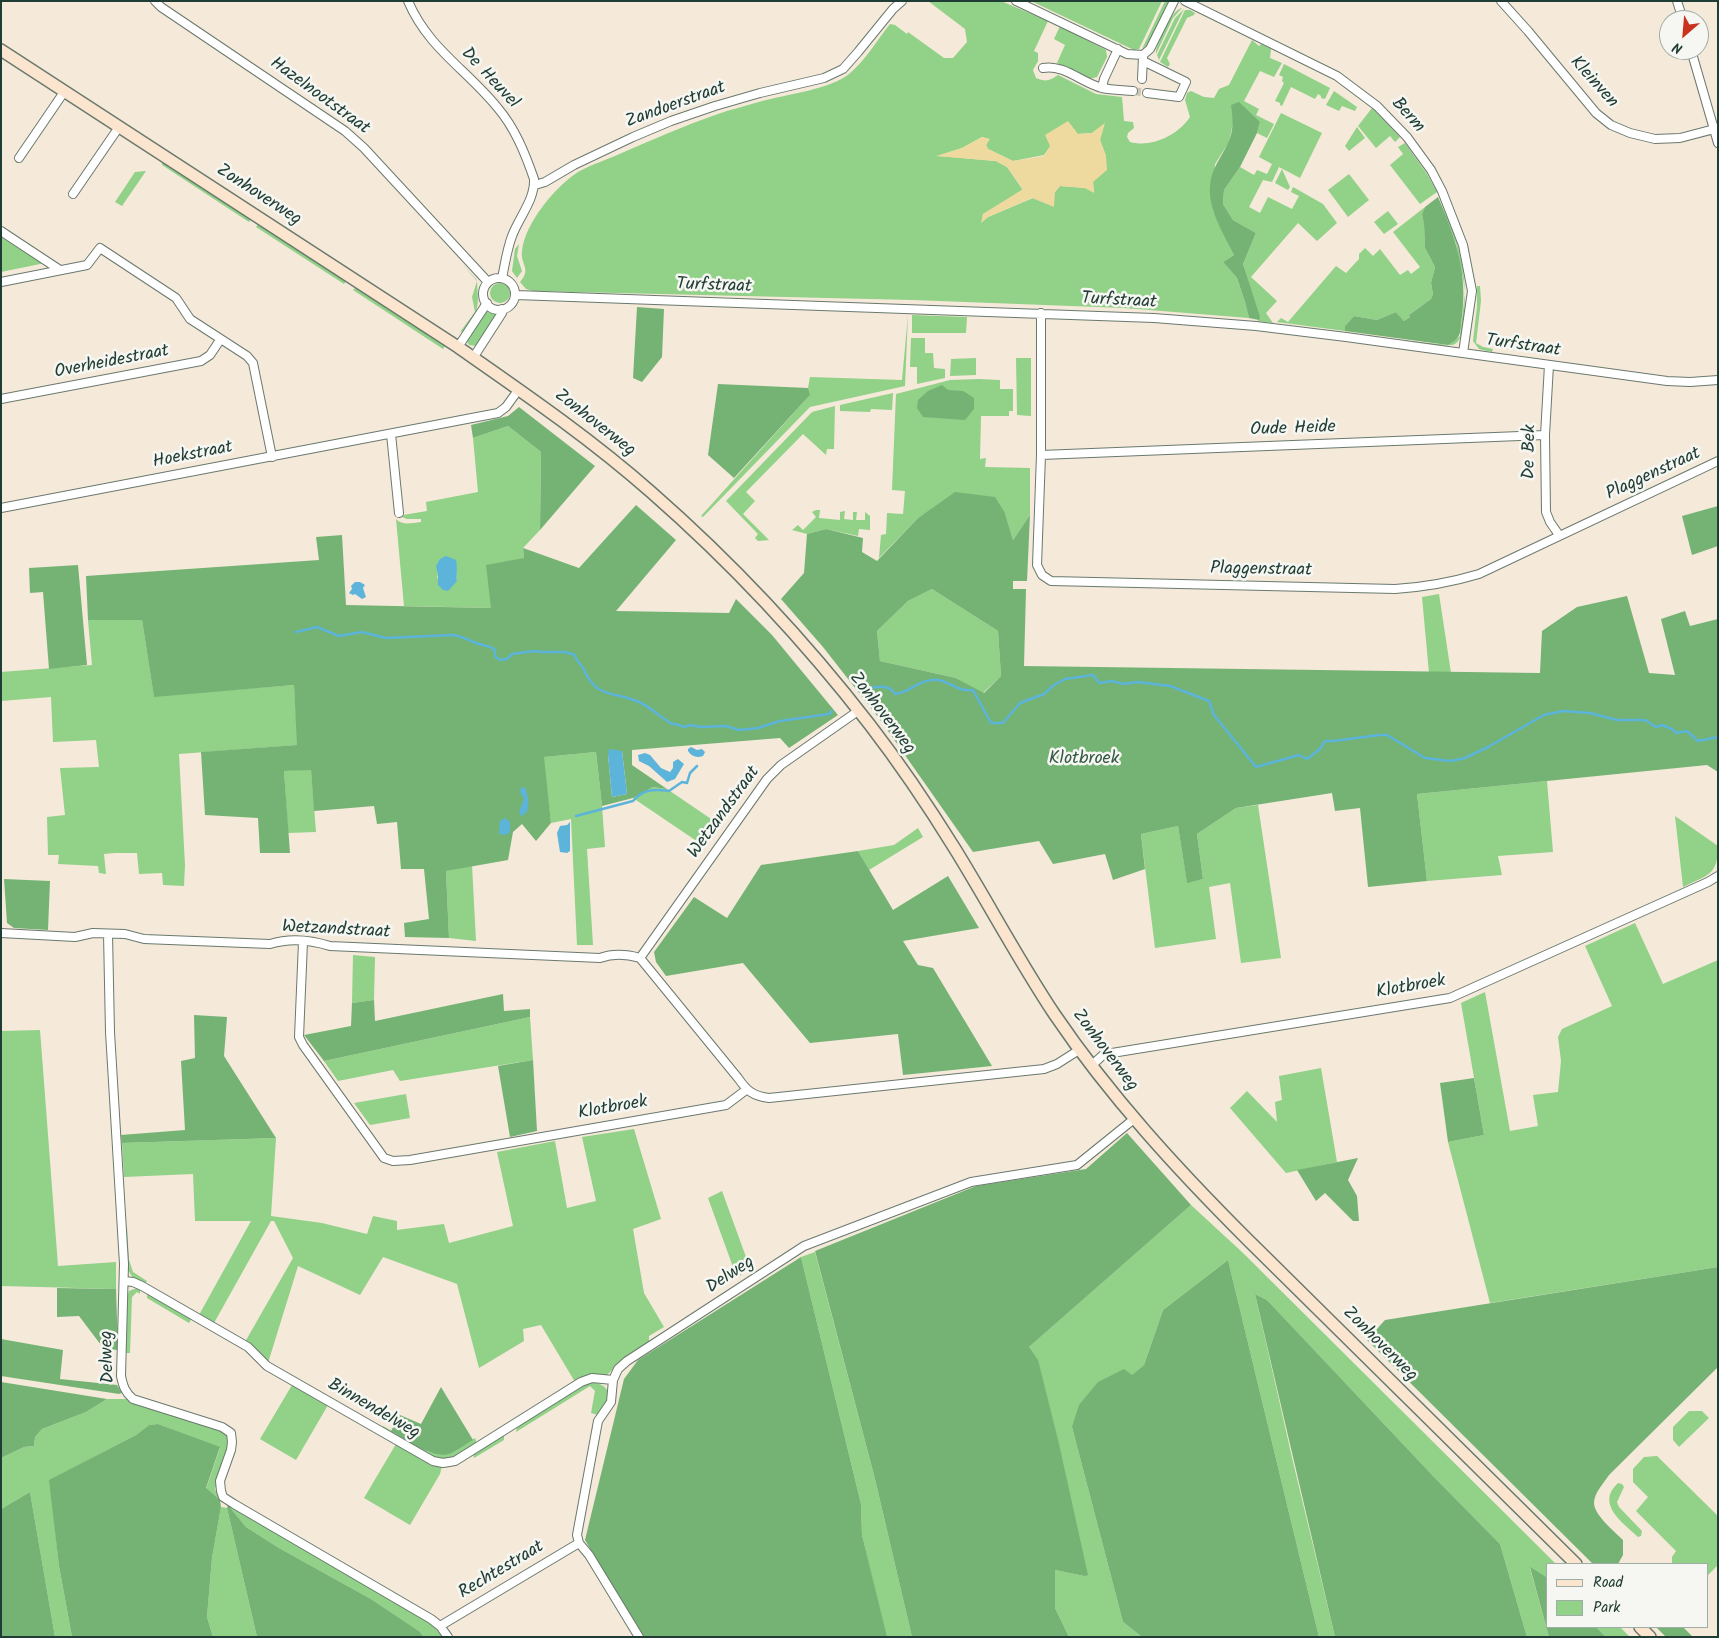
<!DOCTYPE html>
<style>
body{margin:0}
#map{position:relative;width:1719px;height:1638px;overflow:hidden;background:#f5e9da;font-family:Kalam,sans-serif}
canvas{display:block}
.frame{position:absolute;inset:0;border:2px solid #1f3d34;pointer-events:none}
.legend{position:absolute;left:1546px;top:1563px;width:162px;height:65px;box-sizing:border-box;background:#f6f6f2;border:1px solid #a0aca6;margin:0;padding:6px 9px;list-style:none;font-size:15px;color:#1f3d34}
.legend li{display:flex;align-items:center;gap:10px;height:25px}
.legend b{width:25px;border:1px solid #a0aca6}
.north{position:absolute;left:1659px;top:10px;width:50px;height:50px;box-sizing:border-box;background:#f6f6f2;border:1px solid #a0aca6;border-radius:50%;rotate:207deg;font-size:14px;font-weight:700;line-height:20px;text-align:center;color:#1f3d34}
.north::after{content:'';display:block;margin:auto;width:18px;height:22px;background:#c8321e;clip-path:polygon(50% 0,100% 100%,50% 72%,0 100%)}
</style>
<div id="map">
<canvas width="1719" height="1638"></canvas>
<div class="frame"></div>
<ul class="legend">
<li><b style="height:6px;background:#fce5cf"></b>Road</li>
<li><b style="height:14px;background:#91d188"></b>Park</li>
</ul>
<div class="north">N</div>
</div>
<script>
const context = document.querySelector('canvas').getContext('2d');
context.lineJoin = 'round';
function paint(path, color) { context.fillStyle = color; context.fill(path, 'evenodd'); }
function trace(path, color, width, dash) { context.strokeStyle = color; context.lineWidth = width; context.lineCap = dash ? 'butt' : 'round'; context.setLineDash(dash || []); context.stroke(path); }
function label(font, color, halo, rows, align = 'center') {
  context.font = font + ' Kalam,sans-serif'; context.lineWidth = 5; context.setLineDash([]); context.textBaseline = 'middle'; context.strokeStyle = halo; context.fillStyle = color; for (const [text, x, y, turn = 0] of rows) {
    context.save(); context.translate(x, y); context.rotate((+turn || 0) * Math.PI / 180); context.textAlign = isNaN(turn) ? turn : align; if (halo) context.strokeText(text, 0, 0); context.fillText(text, 0, 0); context.restore();
  }
}
paint(new Path2D(`
 M928,1h73l47,20 -14,30 4,2v8l-5,9 3,8c9,4 14,3 22,-3l38,19 26,3 2,24 9,1 1,6 -6,5 -1,4 3,5c22,6 48,-7 60,-25l-5,-17 2,-7 4,-2 13,6 10,1 5,-9 10,-4 23,-45 7,6 2,-2 10,5 -1,9 12,5 -8,14 -14,-6 -16,30 15,8 -3,6 18,9 -7,14 -10,-5 3,-11 -27,1 -4,19 -14,22 -2,46 21,45 -11,7 14,16 8,24 4,16 -125,-10 -211,-8 -380,-9 -7,-2 -6,-7c12,-14 0,-17 2,-31 3,-28 33,-64 56,-79 14,-8 31,-13 46,-20 30,-13 60,-26 91,-37 17,-6 34,-10 51,-15 24,-6 64,-11 83,-26 16,-13 28,-34 41,-50l5,1 12,9 1,-2 36,26h9l14,-16 -2,-13zM1068,122l9,12 15,-1 12,-9 -4,16 6,16 -13,26 1,10 -9,-4 -25,-2 -5,6 -22,6 -45,19 -6,5 1,-8 40,-24 -16,-23 -11,-6 -58,-5 24,-8 20,-11 7,2 -3,6 2,4 25,12 31,-6z
 M1031,1h131l-23,48 -5,1z
 M1165,1h4l-21,43 -6,5z
 M1182,8l-9,10 -17,36v-4c5,-12 14,-39 26,-42z
 M1184,9l-25,51 -2,-5 18,-37z
 M1185,10h5l5,3 -1,2 -7,3 -20,40 3,6 -2,3 -8,-5z
 M1060,26l46,24 1,7 -10,20 -8,2 -32,-16 8,-18 -11,-6z
 M1284,64l46,24 -5,11 -4,-1v-2l-3,-2 -3,5 -24,-12 -9,19 -2,-1v-2l-5,-2 9,-18 -2,-2 1,-4 -4,-2z
 M1334,91l23,16 -2,4 -13,-5 -3,5 -13,-6z
 M1372,108l28,29 -5,5 -5,-6 -14,12 -18,-22z
 M1281,113l41,20 -22,45 -21,-11 -7,15 -9,-2 -14,27 11,6 8,-16 24,12 7,-13 -8,-4 2,-5 30,17 14,19 -20,18 -19,-18 -47,54 26,24 -11,12 7,10 -16,-2 2,-1 -16,-56 13,-31 -23,-13 -10,-16 1,-14 16,-23 14,8 3,-5 10,4 5,-10 -13,-7z
 M1357,127l8,11 -16,13 -4,-5z
 M1405,143l22,31 10,18 -17,12 -30,-39 13,-11 -5,-7z
 M162,161l89,58 -2,3 -87,-57z
 M1282,169l8,18 -2,3 -13,-7z
 M146,171l-24,35 -7,-4 20,-30z
 M1349,174l20,26 -21,17 -20,-27z
 M1439,196c19,41 31,81 24,127 -1,7 -1,16 -8,21 -10,5 -59,-5 -73,-6l66,7 12,-9 5,-43 -2,-15 -7,-34z
 M1425,207l-3,7 2,9 1,25 10,19 -4,16 2,11 -2,5 -22,16 1,2 -6,4 -8,-9 -19,8 -23,-4 -9,10v5l-68,-9 4,-4 7,4 48,-56 10,7 13,-14v-5l6,-6 8,8 7,-7 20,26 8,-5 3,4 9,-7 -27,-35z
 M1388,211l10,13 -14,10 -10,-12z
 M258,224l88,57 -2,3 -88,-57z
 M1,235l44,28 -44,9z
 M519,244l-2,12 5,15 -5,7 -5,-7 3,-22z
 M462,264l15,16 1,21 -2,12 -13,18 -3,1 15,-20 -3,-15 5,-16z
 M490 293a10 10 0 1 1 20 0a10 10 0 1 1-20 0Z
 M1477,286h3l1,15 -5,42 7,4 10,2 -1,3 -13,-3 -6,-8 4,-34z
 M356,287l89,59 -2,3 -90,-59z
 M486,308l4,3 10,1 -23,34 -8,-1 -3,-5z
 M908,315l-3,71 -95,21 -107,110 -2,-1 108,-120 -1,-8 2,-11 92,3z
 M912,315l55,2 -1,16h-54z
 M911,338h14v15h8l1,15 11,1v9l-28,6v-17h-7z
 M976,358v17l-26,1 1,-17z
 M1016,358h15v58l-14,-1z
 M979,379l21,1v9h13v22h-4v5h-28l-1,43 6,-1 -1,9 45,1v47l-17,25 -8,-27 -88,6 -38,39 2,-23 5,-1 1,-21 16,1 2,-23 -13,-1 4,-96 54,-14z
 M893,393l-1,17 -21,-1 -1,3 -30,-1v-6z
 M835,406l-1,43h-7l-1,6 -23,-21 -57,58 9,9 -12,13 26,26 -11,1 -3,-3 3,-4 -32,-33 86,-89z
 M508,426l33,26 -1,78 -17,18 1,10 -32,50 -88,-2 -8,-87c7,7 15,4 25,3v-3h-14l-5,-2 1,-2 24,-4 -1,-9 52,-10 -5,-54zM457,565l-1,7 1,9 -20,-3 1,-4z
 M816,510h4l-1,8 21,2v-8l5,-1 -1,8 9,1v-8h4l-1,8h9v-8l5,4v14l-11,-1 -1,7 -32,-7 -19,5 -15,-4 6,-5 5,5 13,-13 -4,-5z
 M932,589l66,42 3,45 -18,17 -27,-15 -76,-17 -3,-30 31,-30z
 M1439,594l12,79h-22l-7,-76z
 M88,620h54l12,76 140,-11 4,60 -119,9 6,111 -1,21 -21,-1 -1,-12 -23,1 -2,-21h-22l-11,1 2,20 -7,-1 -1,-7 -40,-2 1,-9h-11l-1,-38 18,-2 -5,-47 39,-1 -3,-27 -43,2 -2,-45 -50,4v-29l91,-7z
 M596,752l6,54 3,41 -18,2 6,96h-16l-6,-126 -20,4 -8,-66z
 M311,769l5,63 -28,1 -4,-62z
 M1547,781l6,71 -55,4 4,19 -75,6 -10,-87z
 M653,787l14,2 53,36 -16,21 -71,-48z
 M1258,805l23,153 -40,5 -11,-80 -21,4 7,52 -61,9 -14,-114 37,-8 9,56 16,-3 -6,-45 39,-26z
 M1675,816l43,30c0,30 -11,29 -35,41z
 M918,828l5,9 -54,33 -11,-19 36,-6z
 M472,865l4,76 -27,-3 -3,-67z
 M1635,923l28,61 55,-24v307l-228,36 -42,-161 36,-7 -23,-132 24,-11 25,139 28,-5 -5,-31 25,-3 3,-31 -3,-24 4,-8 50,-23 -27,-60z
 M353,955l22,2 -1,43 -22,3z
 M530,1017l3,43 -133,21 -7,-11 -55,11 -14,-20z
 M40,1030l18,236 58,-4v27l-115,-3v-255z
 M1321,1068l16,94 -51,11 -56,-65 17,-17 30,31 -2,-20 7,-2 -3,-24z
 M406,1094l4,24 -40,7 -16,-22z
 M634,1129l27,90 -28,10 11,64 20,34 -15,9v6l-29,20 -13,13 -32,7 -34,-57 -18,4 1,12 -45,27 -22,-84 -74,-27 -23,38 -62,-29 -30,97 -23,-21 48,-84 -19,-37h-3l-57,102 -15,-8 52,-94h-56l-2,-47 -69,3 -2,-34 154,-5 -5,78 51,7 45,11 6,-18 24,5v9l47,-6 5,19 64,-17 -16,-74 58,-11 12,67 29,-7 -14,-64z
 M722,1191l28,77 -13,10 -29,-80z
 M1191,1205l51,47 314,312h-8v14l-18,-10 19,69h-22l-27,-93 -66,-67 -167,-177 -12,-6 38,168 42,175h-16l-91,-377 -65,50 -19,55 -72,62 51,195 19,15h-73l-14,-29v-38l29,6 -55,-229z
 M124,1227h3l2,33 4,12 14,9 -2,3 -12,-6 -5,-8z
 M815,1252l60,227 37,158h-26l-24,-102 -1,-31 -60,-247z
 M137,1288l3,1v5l-3,-2 -5,5 -2,56h-4l1,-55 2,-7z
 M147,1293l45,25 -3,5 -42,-25z
 M592,1382c10,1 20,8 16,19 -2,5 -7,10 -10,14l-7,-2 4,-22 -5,-5 -74,46 1,-5 67,-42z
 M292,1385l36,20 -32,55 -36,-21z
 M107,1399h20l97,33 3,4 2,8 -14,45 5,11 -14,-11 14,-41 -62,-24 -9,1 -13,10 -86,45 9,86 13,71h-17l-25,-145 -29,17v-51l23,-11 10,-1 1,-9 7,-8 44,-17z
 M1689,1411h13l7,7 -30,29 -6,-7v-13z
 M383,1426l46,26 19,2 27,-16 2,6c-14,8 -26,18 -42,14l-53,-30z
 M504,1434v6l-30,18 -1,-5z
 M396,1444l34,19 12,3 -2,8 -30,51 -46,-27z
 M1657,1456l61,60v49l-10,10v-11h-36v-7l4,-6 -40,-40 12,-14 -15,-15v-13l11,-12z
 M1618,1483l4,1 2,3 -7,15 2,5 23,24 -1,5 -3,1c-15,-14 -43,-33 -20,-54z
 M228,1505l204,119 10,13h-18l-5,-6 -48,-32 -92,-51 -33,-21z
 M221,1507l6,1 30,129h-44l-6,-20 5,-59z
 M1596,1627h24l10,10h-24z`), '#91d188');
paint(new Path2D(`
 M1239,102l21,20 -3,11 -17,34 -16,23 -1,14 10,16 23,13 -13,31 17,53 -1,3 -10,-2 -4,-16 -8,-24 -14,-16 11,-7c-10,-21 -26,-45 -24,-69 1,-17 11,-28 18,-43 6,-12 5,-25 3,-38z
 M1438,197c17,39 30,76 24,119 -2,15 1,21 -14,29l-103,-14v-5l9,-10 23,4 19,-8 8,9 6,-4 -1,-2 22,-16 2,-5 -2,-11 4,-16 -10,-19 -1,-24 -2,-10 3,-7z
 M637,307l27,2 -2,48 -20,25 -9,-4z
 M718,384l90,4 2,7 -76,83 -26,-23z
 M942,385l6,5 15,1 11,7v11l-9,11 -42,-3 -6,-9 1,-8 10,-9z
 M519,407l76,59 -55,64 1,-78 -33,-26 -35,12 -2,-13 37,-9z
 M955,492l40,5 10,16 8,27 17,-25 -3,66h-14v8h13l-2,77 516,7 2,-42 35,-24 50,-11 22,77 26,2 -14,-56 24,-8 5,15 28,-7v153l-11,-7 -290,29 10,87 -59,6 -8,-79 -25,3 -3,-18 -96,15 -39,26 6,45 -16,4 -9,-57 -37,8 4,35 -32,11 -8,-26 -52,10 -14,-23 -66,11 -92,-131 -58,-74 -42,-48 23,-26 3,-39 19,-5 37,9 -1,14 15,9 40,-42zM932,589l66,42 3,45 -17,17 -28,-15 -76,-17 -3,-30 31,-30z
 M636,505l40,35 -60,71 113,2 7,-14 36,36 66,80 -49,33 -9,-10 -148,12v15l35,24 -14,-2 -20,11 -31,8 -6,-54 -52,5 7,66 -15,18 -14,-17 -9,8 -5,28 -62,11 3,67 -44,-1 -1,-14 25,-4 -5,-50h-23l-4,-47 -20,2 -3,-18 -60,5 -3,-41 -27,1 6,82h-30l-2,-35 -53,-3 -4,-63 96,-7 -3,-60 -140,12 -12,-77h-54l-2,-44 233,-16 -3,-23 26,-2 4,70 145,3 -5,-43 38,-7 -1,-10 56,20zM622,751l5,43 -15,3 -4,-42z
 M1718,506v40l-26,9 -10,-39z
 M78,565l9,100 -38,4 -6,-77 -13,1 -1,-25z
 M858,851l35,59 55,-34 31,52 -76,13 15,24 15,3 59,98 -89,9 -5,-41 -88,9 -67,-80 -77,13 -10,-14 -2,-10 40,-55 33,21 34,-53z
 M4,879l46,2 -2,49 -34,-2 -7,-5z
 M503,994l1,17 26,-2v8l-206,44 -20,-26 47,-9 1,-23 22,-3 1,21z
 M194,1015l33,2 -3,39 52,82 -154,5 -1,-8 64,-5 -4,-69 14,-3z
 M533,1060l4,71 -27,6 -12,-71z
 M1474,1078l10,57 -36,7 -8,-59z
 M1127,1133l64,72 -162,142 9,13 21,84 29,131 -4,1 -29,-6v38l14,29h-157l-37,-158 -60,-228 161,-65 110,-17z
 M1358,1158l-10,22 9,16 2,25h-6l-28,-28 -9,8 -19,-31z
 M801,1257l60,247 1,31 25,102h-245l-57,-97 39,-161 14,-19z
 M1228,1260l91,377h-177l-19,-15 -51,-195 7,-22 19,-23 26,-13 8,6 12,-10 19,-55z
 M1718,1267v100l-109,108c-5,8 -15,18 -15,28 0,12 21,29 29,37v15l-5,9h-25l-226,-224 18,-20z
 M57,1288l59,1 2,61 -14,-1 -25,-33 -22,1z
 M1255,1294l12,6 167,177 66,67 27,93h-192z
 M1,1339l62,11 -3,29 57,6 5,8 -3,1 -118,-18z
 M1,1382l106,17 -21,13 -44,17 -7,8 -1,9 -10,1 -23,11z
 M441,1387l32,53c-8,4 -16,11 -24,14 -16,5 -44,-15 -58,-23l9,-16 21,9z
 M158,1424l62,23 -14,41 14,12 1,7 -9,51 -5,59 6,20h-141l-13,-71 -10,-86 87,-45 13,-10z
 M30,1492l25,145h-54v-128z
 M228,1505l18,22 33,21 92,51 48,32 5,6h-167l-30,-129z
 M1530,1567l18,11v49h48l10,10h-57z
 M1656,1627h27l10,10h-27z`), '#74b374');
paint(new Path2D(`
 M1068,121l10,13 14,-1 13,-10 -5,17 6,16 1,14 -14,12 1,11 -9,-5 -25,-2 -5,6 -1,15 -22,-9 -44,19 -7,6 2,-9 40,-25 -16,-22 -11,-6 -60,-5 26,-8 20,-11 8,2 -4,6 2,4 25,12 31,-5 6,-10 -5,-11z`), '#eeda9e');
paint(new Path2D(`
 M446,556l10,4c2,7 0,14 1,21l-9,10 -5,-1 -5,-5v-11l-2,-8 4,-7z
 M355,582h5l5,3 -2,3 3,9 -4,2 -7,-5 -2,1 -4,-2 3,-4 -1,-3z
 M691,747l6,3 5,-1 3,3 -2,4c-6,2 -11,1 -15,-5v-2z
 M609,749l13,2 5,43 -15,3 -4,-42z
 M645,753l5,2 11,13 9,4 3,-4v-6l5,-3 6,5 -9,15 -8,3 -18,-16 -10,-5 -1,-6z
 M523,787l3,2c2,10 6,23 -5,27l-2,-4 5,-13 -4,-7 1,-4z
 M505,818l5,4v9l-2,3 -7,1 -2,-2 1,-12z
 M570,822v29l-3,2 -7,-1 -3,-19 3,-7 7,-1z`), '#5db4da');
trace(new Path2D(`
 M296,632l21,-5 22,9 23,-4 24,6 67,-3c9,1 14,5 23,8 7,3 14,2 19,7v6l5,4 7,-1 5,-5 22,-3 8,1h23l10,3c1,7 5,8 8,13 14,32 29,22 56,34 10,4 23,16 33,22h4l8,3 7,-2 9,2 26,-1 13,4 19,-2 22,-7 49,-7 3,-3
 M864,689c11,-2 25,-6 31,5 14,-1 22,-13 37,-14 16,-2 23,12 41,10l18,33h12l17,-20 24,-9 10,-9 11,-6 28,-4 6,8 13,-2 11,3 15,-2 32,4 39,15 5,14 42,52 43,-12 8,4 13,-10 5,-8h9l45,-6h8l38,23 26,3 14,-3 23,-11 56,-32 19,-4 27,2 27,7h28l11,7 6,-2 10,4 4,4 11,-2 11,10 20,-4
 M576,816l57,-15c10,-12 21,-12 36,-10l13,-9 5,1 3,-10 7,-7`), '#5db4da', 2.5);
trace(new Path2D(`
 M1133,91l14,2`), '#cac7b9', 8, [8, 4]);
const street = new Path2D(`
 M155,1l6,6 184,124 19,17 124,134
 M408,1c20,47 58,68 89,106 18,21 28,46 37,72 1,21 -15,38 -22,57 -5,13 -7,28 -10,42
 M1016,1l111,53 16,1
 M1185,1l152,75 40,30 30,31 24,33 11,21 21,54 9,46 -9,62
 M1501,1l27,30 68,82 15,12 19,8 25,6 25,-1 38,-10
 M1677,1l6,19
 M1691,50l27,93
 M1143,55l7,-6 24,-48
 M1143,61l43,21 -7,15 -32,-4
 M1043,68c21,-4 39,15 59,20 10,2 21,2 31,3
 M1142,79l1,-22
 M1102,88l2,-9 14,-30
 M19,158l45,-66
 M535,185l10,-3 29,-17 59,-28 38,-16 44,-15 45,-13 64,-15 19,-9 15,-17 35,-43 9,-8
 M73,194l46,-67
 M1,231l59,39
 M483 294a16 16 0 1 1 32 0a16 16 0 1 1-32 0Z
 M1,282l86,-17 13,-17 76,50 14,21 57,37 6,7 19,94
 M516,295l638,23 102,8 90,11 321,44 23,1 28,-2
 M1041,313v142l-4,110 5,10 9,6 344,8c31,-2 54,-6 84,-15l239,-113
 M458,347l29,-44
 M473,358l29,-45v-4
 M1549,365l-4,70 1,77 4,10 9,13
 M1,399l200,-38 9,-6 10,-15
 M391,434l8,79
 M1041,455l504,-20
 M1,508l497,-95 8,-6 13,-18
 M1,933l74,4 18,-4 32,1 19,5 126,5c19,-6 41,-4 60,2l270,12c14,-5 26,-4 40,0l98,120c9,13 15,18 31,20l275,-29 13,-5 22,-14
 M108,934l2,98 14,232 -3,112c2,10 4,16 12,23l89,28 9,6 1,9 -1,8 -11,31 1,10 2,6 11,7 197,115 9,7 8,11
 M303,942l-4,95 4,8 81,113 9,3 17,-1 316,-55 20,-15
 M640,958l127,-179 14,-14 77,-54
 M1091,1066l12,-11 9,-2 338,-55 258,-116 10,-6
 M124,1281l9,1 9,4 106,61 19,19 166,95 10,2 12,-2 126,-79 11,-4 21,2
 M440,1626l139,-83
 M639,1637l-50,-82 -10,-12 -2,-8 21,-114 13,-19 2,-22 5,-11 9,-8 177,-115 167,-64 106,-17 57,-46`);
const secondary = new Path2D(`
 M1,50l457,297c66,46 133,92 193,145 80,70 154,149 219,233 30,39 59,82 85,124 34,55 64,112 100,166 55,81 122,154 192,224l329,325
 M1640,1627l10,10`);
trace(street, '#6a796e', 10);
trace(secondary, '#6a796e', 14);
trace(street, '#fff', 8);
trace(secondary, '#fce5cf', 11);
label('18px', '#1f3d34', '#f6f6f2', [
 ["De Heuvel",489,79,47],
 ["Kleinven",1593,83,48],
 ["Hazelnootstraat",319,97,36],
 ["Zandoerstraat",676,106,-20],
 ["Berm",1407,116,48],
 ["Zonhoverweg",258,196,33],
 ["Turfstraat",714,287,2],
 ["Turfstraat",1119,302,3],
 ["Turfstraat",1523,347,8],
 ["Overheidestraat",112,363,-11],
 ["Zonhoverweg",594,424,38],
 ["Oude Heide",1293,430,-2],
 ["De Bek",1531,452,-89],
 ["Hoekstraat",193,456,-11],
 ["Plaggenstraat",1654,475,-25],
 ["Plaggenstraat",1261,571,1],
 ["Zonhoverweg",881,714,53],
 ["Wetzandstraat",725,813,-54],
 ["Wetzandstraat",336,931,3],
 ["Klotbroek",1411,988,-10],
 ["Zonhoverweg",1104,1051,53],
 ["Klotbroek",613,1109,-10],
 ["Delweg",731,1276,-33],
 ["Zonhoverweg",1379,1345,45],
 ["Delweg",109,1357,-92],
 ["Binnendelweg",373,1410,30],
 ["Rechtestraat",502,1571,-31]
]);
label('18px', '#365b45', '#f6f6f2', [
 ["Klotbroek",1084,760]
]);
</script>
